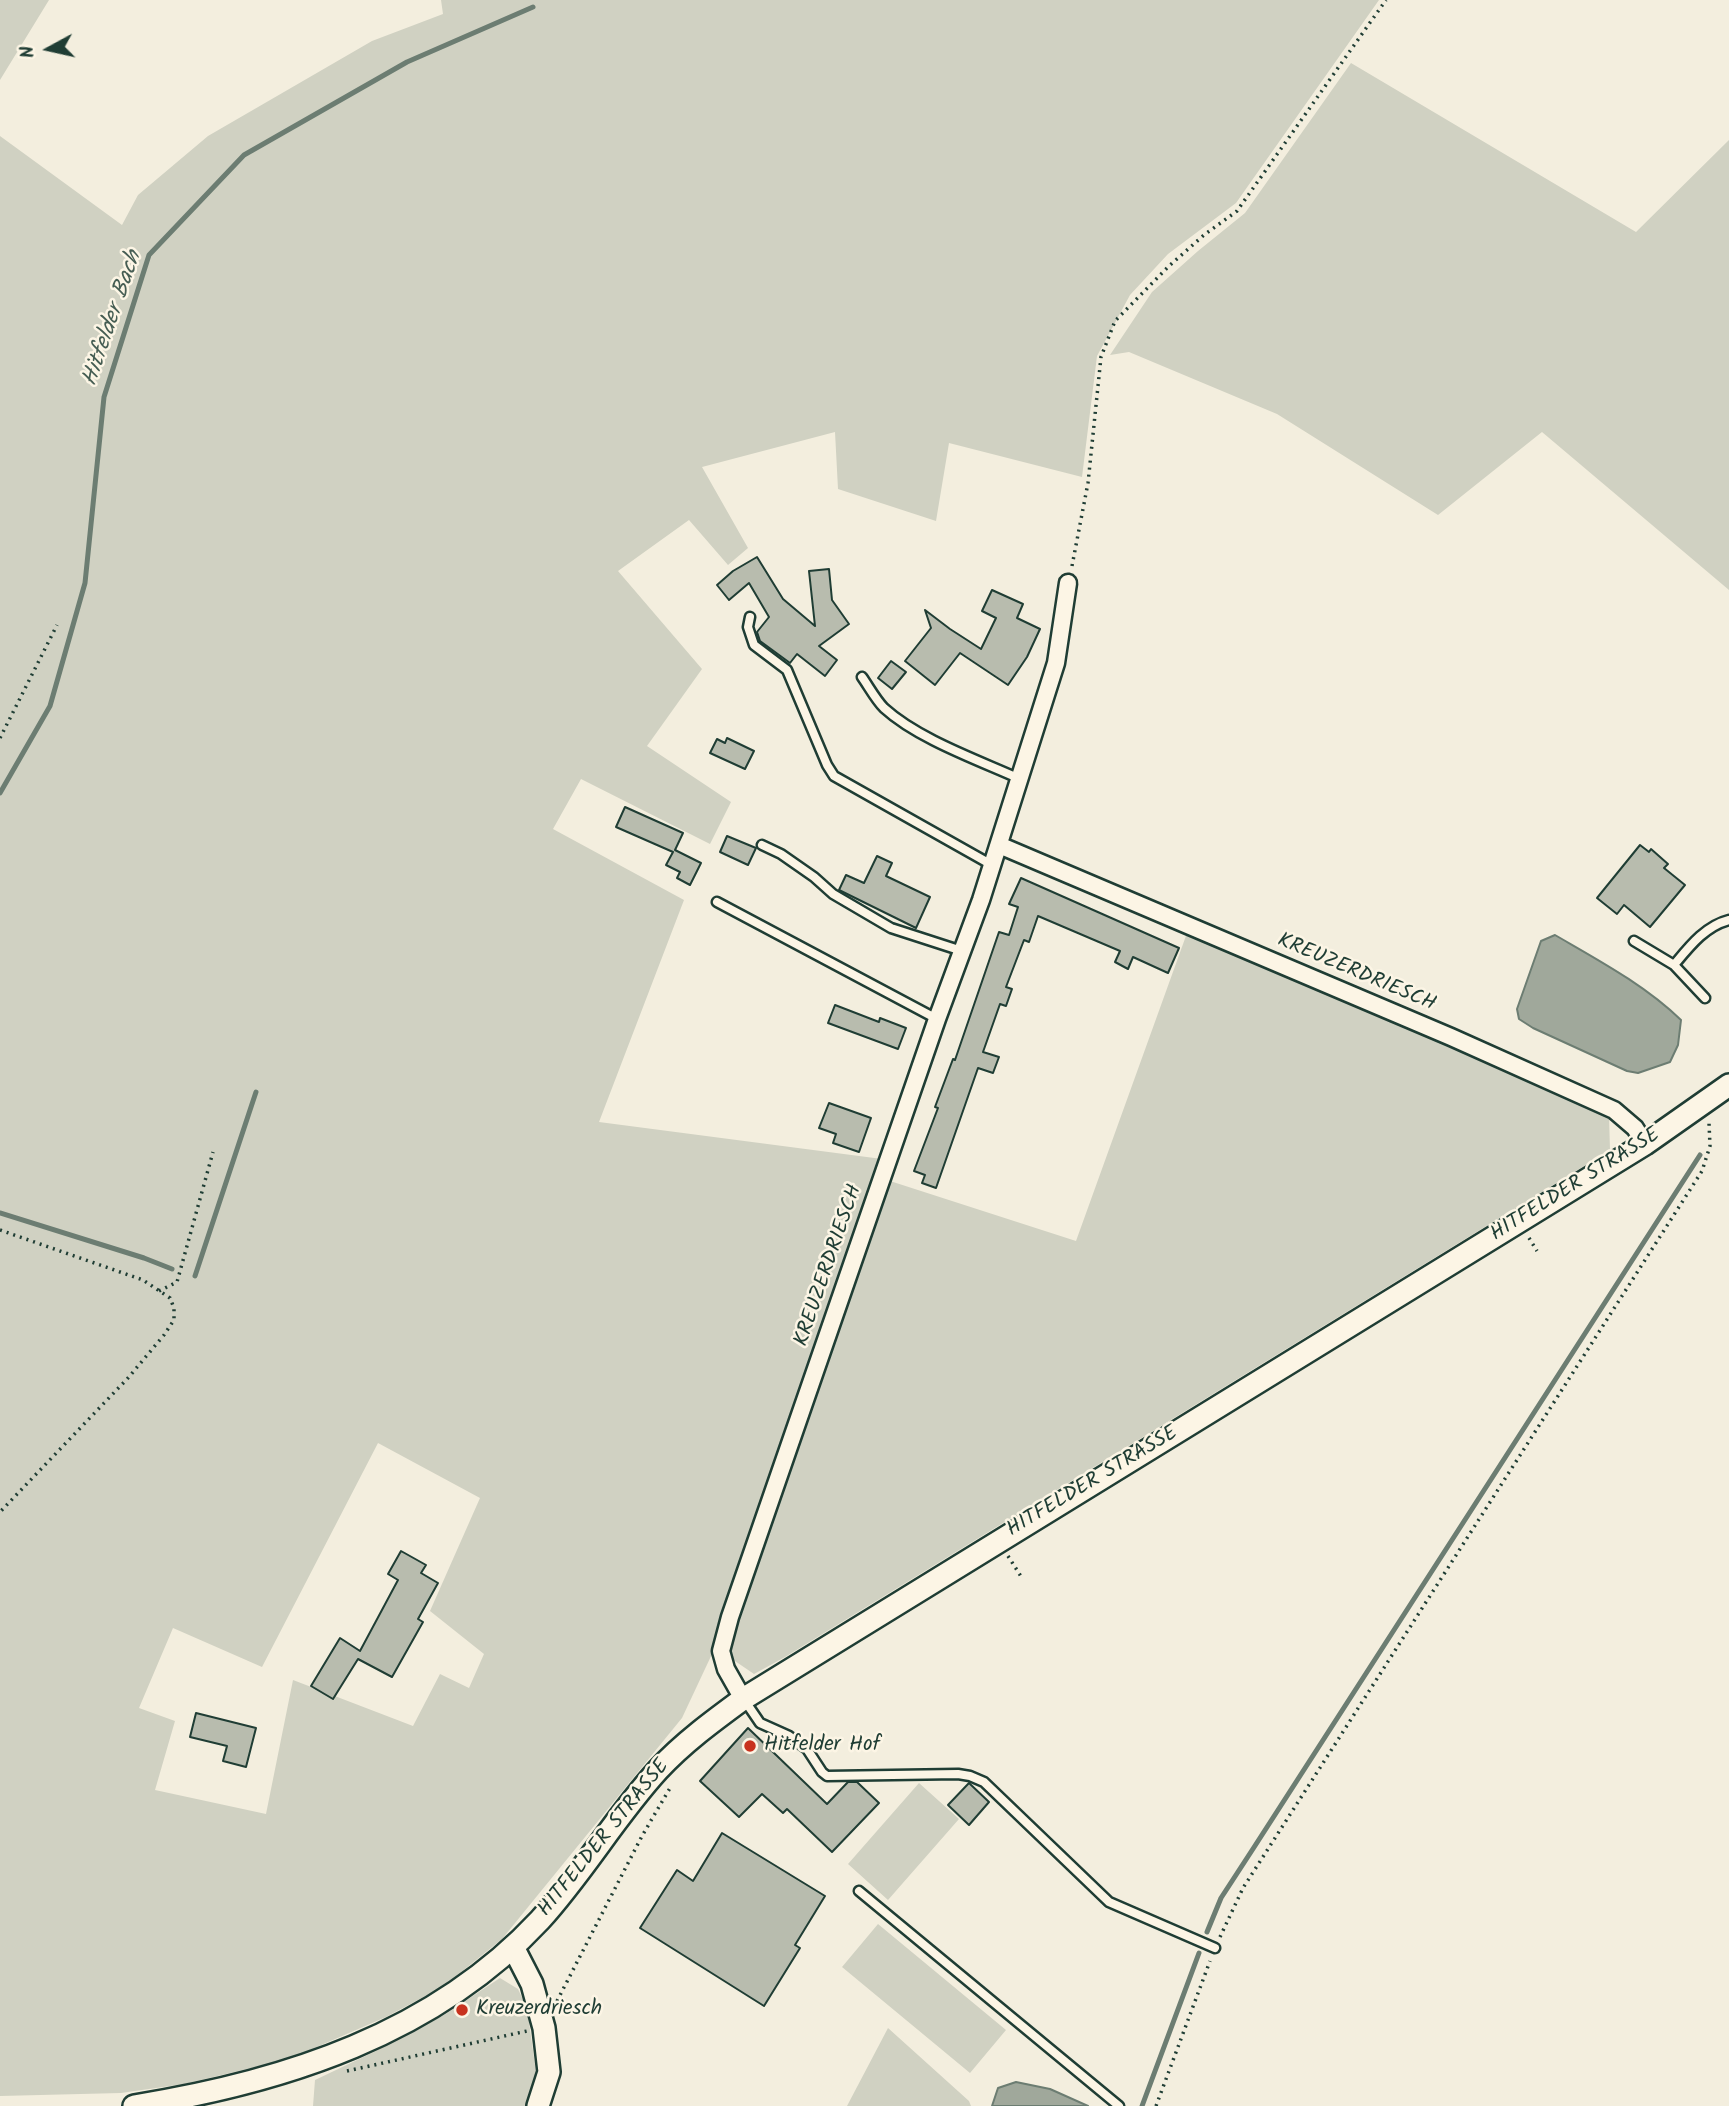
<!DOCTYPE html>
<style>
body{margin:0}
#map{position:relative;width:1729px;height:2106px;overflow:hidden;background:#f3eede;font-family:Kalam,sans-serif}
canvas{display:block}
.north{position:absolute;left:14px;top:14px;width:70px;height:70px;-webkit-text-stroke:5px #fcf5e5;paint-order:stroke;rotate:262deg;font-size:19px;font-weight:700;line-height:28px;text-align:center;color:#1f3d34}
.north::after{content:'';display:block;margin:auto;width:24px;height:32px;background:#1f3d34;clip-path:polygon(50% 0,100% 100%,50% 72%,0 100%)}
</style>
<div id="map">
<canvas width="1729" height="2106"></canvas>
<div class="north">N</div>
</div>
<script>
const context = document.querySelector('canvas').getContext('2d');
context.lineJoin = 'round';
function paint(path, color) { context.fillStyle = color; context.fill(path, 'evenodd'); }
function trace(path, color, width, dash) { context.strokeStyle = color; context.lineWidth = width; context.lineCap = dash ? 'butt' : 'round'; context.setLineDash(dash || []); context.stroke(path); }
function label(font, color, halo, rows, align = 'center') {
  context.font = font + ' Kalam,sans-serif'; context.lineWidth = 5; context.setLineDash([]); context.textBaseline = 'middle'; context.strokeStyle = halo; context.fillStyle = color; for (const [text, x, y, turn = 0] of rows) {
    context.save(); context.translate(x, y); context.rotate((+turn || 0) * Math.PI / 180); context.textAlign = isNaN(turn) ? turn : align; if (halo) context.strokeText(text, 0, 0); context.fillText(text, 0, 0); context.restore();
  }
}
paint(new Path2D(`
 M0,0h49l-49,80z
 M441,0h938l-143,203 -68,51 -38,41 -33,61 -15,121 -133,-34 -13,78 -98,-32 -3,-57 -133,35 46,81 -20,17 -39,-45 -71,51 84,98 -55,77 84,56 -21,42 -129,-65 -28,50 131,71 -85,222 283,37 -170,495 -30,64 -180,221 -58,47 -58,31 -97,42 -105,25 -63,9 -121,3v-1960l122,89 16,-30 70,-59 164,-95 71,-27zM378,1443l102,55 -50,113 54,43 -15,34 -29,-14 -27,52 -120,-46 -27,134 -111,-24 20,-69 -36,-13 34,-80 89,39z
 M1351,63l285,169 93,-92v450l-187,-158 -104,83 -161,-101 -148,-62 -19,3 42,-63 46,-41 47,-38z
 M1187,933l422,183 1,34 -825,507 -31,17 -22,-15v-19l158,-459 186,60z
 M919,1783l40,36 -71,81 -40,-36z
 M878,1924l128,106 -36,43 -128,-106z
 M500,1978l18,11 9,19 9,64 -10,34h-213l2,-26 61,-29 68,-36z
 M888,2028l81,73 2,5h-124z`), '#d0d1c2');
const water = new Path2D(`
 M1555,935c43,25 90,50 126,85l-3,25 -8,17 -32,11 -11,-2 -94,-43 -14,-9 -2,-10 24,-68z
 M1016,2082l34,7 38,17h-96l6,-18z`);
paint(water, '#a0a89b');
trace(water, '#6c7d72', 2);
trace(new Path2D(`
 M0,793l50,-87 35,-123 19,-186 45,-142 95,-100 163,-93 126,-55
 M0,1213l144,45 28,11
 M195,1276l61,-184
 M1207,1932l14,-34c161,-247 319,-496 479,-743
 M1142,2106l57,-153`), '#6c7d72', 5);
const building = new Path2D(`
 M757,557l26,42 32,27 -6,-55 20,-2 3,31 17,24 -30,22 18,14 -12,16 -28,-22 -7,9 -30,-22 -3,-9 12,-15 -20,-34 -20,17 -12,-15 16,-14z
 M992,590l31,14 -6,14 23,11 -13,28 -19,28 -48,-32 -25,32 -30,-24 26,-33 -6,-18 25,19 31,20 15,-31 -14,-7z
 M891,661l15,11 -14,17 -14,-11z
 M727,738l27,13 -9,18 -35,-16 7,-14 8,4z
 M625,807l58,26 -8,17 26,13 -11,22 -13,-7 3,-6 -14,-7 7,-13 -57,-25z
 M727,836l29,12 -8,17 -28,-13z
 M1640,845l9,7 2,-3 17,15 -4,4 21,17 -35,42 -26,-22 -7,9 -20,-16z
 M877,856l15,7 -6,13 44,21 -14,31 -77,-38 7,-15 18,8z
 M1021,878l158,70 -11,25 -35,-16 -5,12 -13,-7 5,-11 -82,-35 -9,26 -5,-2 -18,47 6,2 -6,17 -6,-2 -17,48 16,5 -6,16 -15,-5 -42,120 -14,-5 3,-8 -11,-4 24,-63 -3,-1 18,-48 2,1 44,-128 10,3 9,-28 -9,-3z
 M835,1005l44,17 1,-4 26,10 -8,21 -70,-26z
 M829,1103l42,15 -12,34 -26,-9 3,-9 -17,-6z
 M401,1551l25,14 -5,8 17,10 -20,36 5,3 -31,55 -34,-18 -25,40 -22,-13 29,-48 20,13 38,-71 -10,-6z
 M196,1713l60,15 -10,39 -23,-6 4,-15 -37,-9z
 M748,1728l79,76 21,-22h9l22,21 -47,49 -45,-43 -4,4 -21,-19 -23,23 -39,-36z
 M969,1783l20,19 -20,23 -21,-20z
 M722,1833l103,63 -30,49 5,3 -36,58 -124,-78 37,-58 16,11z`);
paint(building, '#b8bcae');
trace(building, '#1f3d34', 2);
const lane = new Path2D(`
 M750,617l-2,10 6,18 33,25 40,95 7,11 158,89
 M862,677c7,10 14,23 22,31 34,31 94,52 136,71
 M762,845l19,9 33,23 19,17 58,34 71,23
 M717,902l220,117
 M1634,941l40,24c15,-18 31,-39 55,-45
 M1674,965l31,33
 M745,1701l15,22 29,13 18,13 15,23 5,4 131,-2 12,2 14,6 125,120 106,46
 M859,1891l260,215`);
const street = new Path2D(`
 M999,845l452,192 163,73 21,18 10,16
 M743,1699l-17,-30 -5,-18 9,-34 207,-598 44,-119 75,-237 12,-80`);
const secondary = new Path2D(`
 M513,1947l19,37 12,44 5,44 -11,34
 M134,2106c150,-24 300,-72 406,-186 43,-47 75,-103 118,-150 25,-27 55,-49 85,-71l902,-555 84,-59`);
trace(lane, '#1f3d34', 13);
trace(street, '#1f3d34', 21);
trace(secondary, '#1f3d34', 26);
trace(new Path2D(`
 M1072,566l16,-83 13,-126 14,-36 54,-55 35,-31 33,-24 149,-211
 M0,738l57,-113
 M0,1230l143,50 27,18 4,10v12l-10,15 -36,43 -128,134
 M1529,1238l8,13
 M159,1291l18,-9 36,-130
 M1008,1556l14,22
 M1220,1937l23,-49 459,-717 8,-25 -1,-23
 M557,2001l85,-165 28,-48
 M347,2071l180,-40
 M1156,2106l54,-145`), '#1f3d34', 3.5, [2, 5]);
trace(lane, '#fcf5e5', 8);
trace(street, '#fcf5e5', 16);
trace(secondary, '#fcf5e5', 21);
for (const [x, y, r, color] of [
 [750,1746,7,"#c8321e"],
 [462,2010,7,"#c8321e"]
]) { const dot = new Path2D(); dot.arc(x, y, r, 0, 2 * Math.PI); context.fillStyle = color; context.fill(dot); trace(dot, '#fcf5e5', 2.5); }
label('21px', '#1f3d34', '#fcf5e5', [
 ["KREUZERDRIESCH",1356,974,23],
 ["HITFELDER STRASSE",1576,1186,-32],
 ["KREUZERDRIESCH",830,1266,-71],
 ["HITFELDER STRASSE",1093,1483,-31],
 ["HITFELDER STRASSE",605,1839,-51]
]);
label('21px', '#1f3d34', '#fcf5e5', [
 ["Hitfelder Hof",764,1746],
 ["Kreuzerdriesch",476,2010]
], 'left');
label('italic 23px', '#465d53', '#fcf5e5', [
 ["Hitfelder Bach",114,319,-71]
]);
</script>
